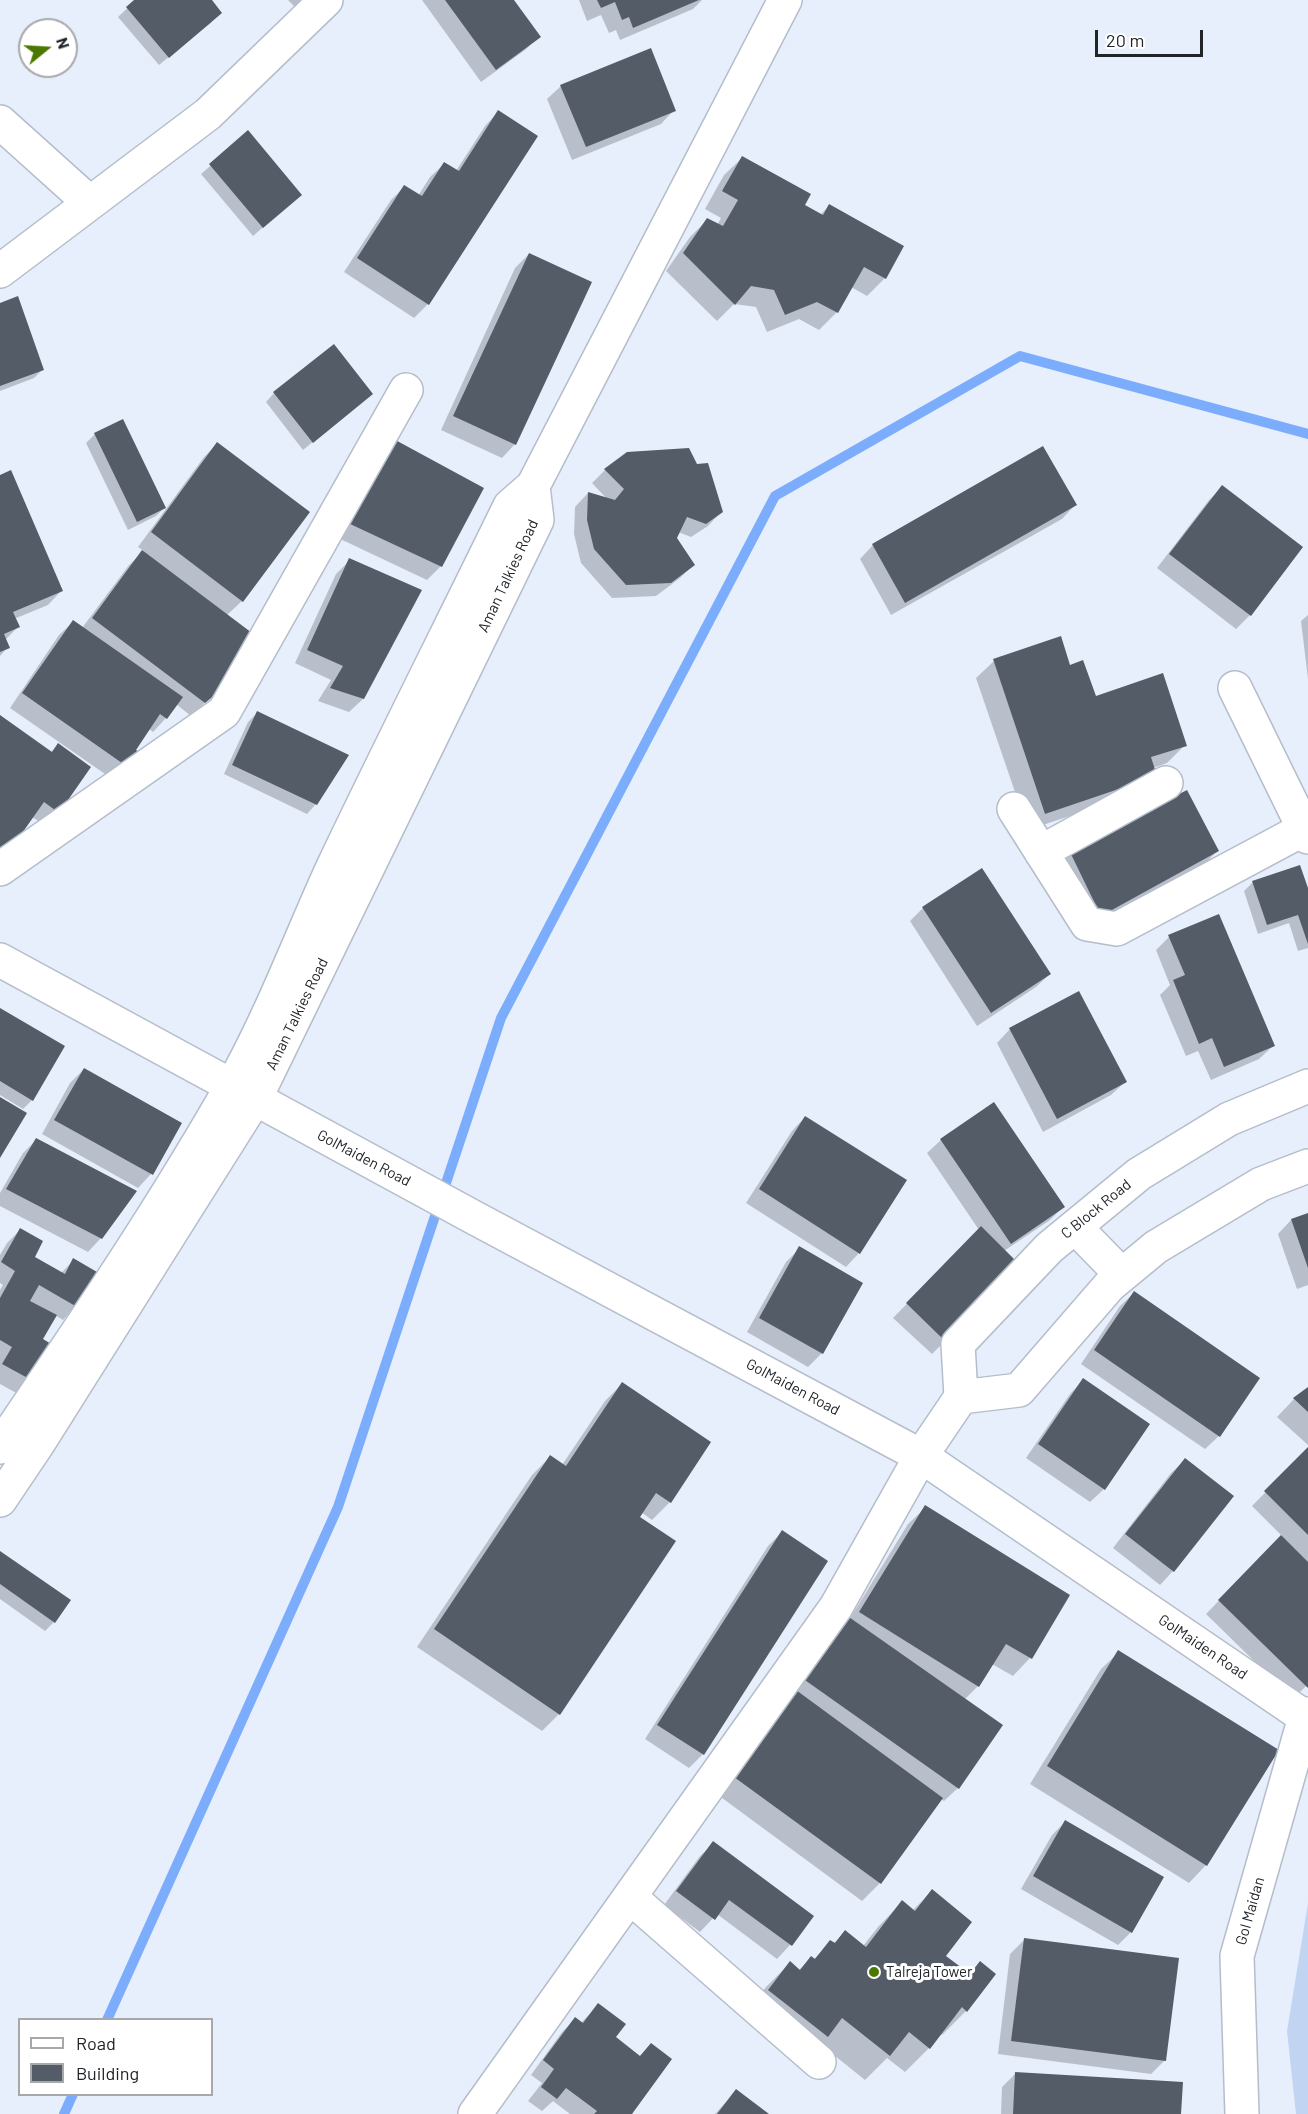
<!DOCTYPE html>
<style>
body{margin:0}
#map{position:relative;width:1308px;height:2114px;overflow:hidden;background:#e7effd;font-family:Barlow,sans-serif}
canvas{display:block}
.legend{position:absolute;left:18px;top:2018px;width:195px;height:78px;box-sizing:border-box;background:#fff;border:2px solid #a6a8a9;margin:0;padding:8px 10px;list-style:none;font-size:18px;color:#212529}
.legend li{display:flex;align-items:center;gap:12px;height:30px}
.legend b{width:30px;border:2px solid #a6a8a9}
.north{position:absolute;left:18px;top:18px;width:60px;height:60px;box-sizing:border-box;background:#fff;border:2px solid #a6a8a9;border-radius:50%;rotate:72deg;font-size:16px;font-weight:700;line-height:24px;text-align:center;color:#212529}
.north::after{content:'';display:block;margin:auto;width:21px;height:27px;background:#4b7900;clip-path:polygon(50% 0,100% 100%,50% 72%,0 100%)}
.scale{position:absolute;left:1095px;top:30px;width:108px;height:27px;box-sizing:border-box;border:3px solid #212529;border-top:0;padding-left:8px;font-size:18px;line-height:21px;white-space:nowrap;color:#212529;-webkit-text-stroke:4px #fff;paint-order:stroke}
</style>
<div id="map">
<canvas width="1308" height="2114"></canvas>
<ul class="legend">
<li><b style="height:8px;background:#fff"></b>Road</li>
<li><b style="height:16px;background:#545c67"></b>Building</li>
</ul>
<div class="north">N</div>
<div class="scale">20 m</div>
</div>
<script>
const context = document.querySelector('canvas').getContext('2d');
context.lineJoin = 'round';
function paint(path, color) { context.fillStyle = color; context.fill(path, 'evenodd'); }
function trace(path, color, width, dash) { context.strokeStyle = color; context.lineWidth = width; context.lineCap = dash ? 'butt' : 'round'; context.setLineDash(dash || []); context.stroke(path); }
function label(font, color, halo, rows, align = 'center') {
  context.font = font + ' Barlow,sans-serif'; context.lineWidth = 6; context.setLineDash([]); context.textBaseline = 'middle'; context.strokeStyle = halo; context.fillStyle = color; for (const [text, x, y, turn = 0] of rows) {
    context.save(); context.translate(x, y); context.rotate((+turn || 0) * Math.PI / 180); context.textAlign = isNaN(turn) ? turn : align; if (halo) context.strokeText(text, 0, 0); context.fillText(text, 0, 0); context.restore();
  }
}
paint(new Path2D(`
 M1308,1903v211h-12l-9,-83z`), '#c1d4f2');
paint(new Path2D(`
 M136,0h74l2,22 -53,43 -41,-48z
 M288,0h15l-8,7z
 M422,0h90l27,37 -14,13 -44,32z
 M579,0h123l-9,9 -73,31 -4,-10 -7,3 -8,-18 -14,6z
 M561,86l113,24 -13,14 -89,36 -25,-61z
 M498,112l38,25 -108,167 -14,14 -70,-46 47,-72 13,-13 14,9 12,-19 14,-13 12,7 29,-45z
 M248,133l52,62 -47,41 -52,-62z
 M742,158l61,47 17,10 9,-9 56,72 -18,18 -16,-9 -14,25 -18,18 -20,-11 -32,13 -11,-25 -22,-3 -17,17 -51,-50 24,-34 17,-17 10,5 4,-7 -16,-9 19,-34z
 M529,254l-14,190 -13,14 -61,-28 74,-162z
 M0,304l43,65 -9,9 -34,13z
 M274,393l97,1 -68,56 -37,-48z
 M95,434l70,73 -9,9 -28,14 -42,-87z
 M217,444l25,157 -15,14 -8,74 -28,27 -15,-12 -10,14 -13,14 -5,-4 -30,55 -108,-75 49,-73 14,-13 9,6 47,-63 15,-14 -6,-4 66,-90z
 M374,452l67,114 -14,14 -91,-43z
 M605,470l116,42 -13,14 -17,11 -13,-5 -2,6 17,27 -13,13 -24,18 -44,2 -31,-35 -7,-29 1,-27 13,-14 19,6 -15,-16z
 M0,477l61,114 -13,14 -34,14 4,8 -13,13 3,7 -8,9z
 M1222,487l79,60 -51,68 -14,14 -79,-61 52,-68z
 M1075,505l-13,14 -171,96 -31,-56 13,-14z
 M350,560l70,30 -57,109 -14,13 -31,-11 13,-21 -36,-17 41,-89z
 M1308,615v64l-7,-58z
 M994,661l75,5 26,32 90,47 -18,18 -14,5 -15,25 -110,37 -52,-152z
 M257,713l59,91 -9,10 -83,-40 24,-52z
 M0,717l50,36 8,-8 31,23 -44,57 -13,-8 -32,42z
 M1070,851h147l-13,14 -117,63 -31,-64z
 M1253,882l55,11v55l-10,3 -9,-28 -31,11 -14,-43z
 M923,908l127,66 -14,13 -59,39 -67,-105z
 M1169,937l104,109 -14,13 -48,21 -13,-29 -12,5 -26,-61 10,-10 -14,-35z
 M0,1009l32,91 -9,9 -23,-14z
 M1010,1029l115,53 -14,13 -68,37 -46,-89z
 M84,1069l95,55 -28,50 -13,14 -96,-54 28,-51z
 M805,1117l54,136 -13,14 -100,-64 46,-72z
 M36,1140l65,98 -13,14 -88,-46v-13l23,-40z
 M941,1140l123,66 -14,14 -46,31 -59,90 -13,13 -39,-36 86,-88 -52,-77z
 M1308,1214v71l-11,4 -19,-55 13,-14z
 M20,1230l12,27 28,17 14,-14 2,46 -13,14 -8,-5 -14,25 13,7 -34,48 -20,-11v-94l3,-5 -3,-2v-28l7,-12z
 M800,1248l22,105 -14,14 -61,-35 39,-70z
 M1134,1293l85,143 -14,13 -124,-85 39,-58z
 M1083,1380l21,109 -14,13 -64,-44 44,-64z
 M622,1384l87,59 -39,59 -18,18 -11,-8 -82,202 -17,17 -125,-84 115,-172 18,-18 12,8 43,-64z
 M1308,1389v56l-31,-28 17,-18z
 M1308,1449v235l-15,15 -87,-85 76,-78 -30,-30z
 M1185,1460l47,37 -59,74 -13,14 -47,-37 58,-75z
 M926,1507l142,89 -38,62 -17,18 -21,-12 -14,22 -14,14 -6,88 -14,13 -3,-2 -61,84 -18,18 -144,-106 72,-102 59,-73 59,-96z
 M782,1532l44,29 -123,193 -14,14 -44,-29 123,-193z
 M0,1552l54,70 -9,9 -45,-32z
 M1119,1652l87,213 -17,18 -159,-99 71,-115z
 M1065,1822l66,110 -13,13 -97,-56 31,-54z
 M714,1843l98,74 -22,28 -13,14 -60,-45 -17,18 -36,-27 36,-49z
 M932,1891l12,65 24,19 12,-12 -14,48 -24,24 -2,-2 -11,15 -24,24 -18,-14 -22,22 -46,-37 -74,-28 21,-28 24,-24 9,7 12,-12 2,2 18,-18 2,2 12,-12 18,14 15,-19 24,-25 10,9z
 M1024,1940l141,120 -14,14 -153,-20 12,-100z
 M598,2005l16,33 25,19 12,-12 -21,69h-60l-17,-13 -11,10 -14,-10 14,-18 -11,-8 31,-43 13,-13 6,4z
 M1016,2073l163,41h-178l1,-27z
 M736,2091l31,23h-52z`), '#0003');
trace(new Path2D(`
 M107,2020l231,-513 163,-489 274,-522 245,-140 288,78
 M64,2114l9,-20`), '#7cadfc', 10);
paint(new Path2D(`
 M134,0h78l10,13 -53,45 -43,-51z
 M445,0h69l27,37 -45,33z
 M597,0h102l-66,28 -4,-11 -7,3 -7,-18 -14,6z
 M651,48l25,63 -90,36 -26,-62z
 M498,110l40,26 -109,169 -72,-47 47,-73 18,11 22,-34 15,9z
 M248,130l54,65 -39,33 -54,-64z
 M742,156l69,38 -6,11 18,10 6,-11 75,42 -18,33 -22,-12 -26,46 -21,-11 -32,13 -11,-25 -23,-4 -16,19 -52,-52 24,-35 16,8 15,-26 -16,-9z
 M529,253l63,29 -76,163 -63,-29z
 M18,296l26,74 -44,16v-83z
 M334,344l39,50 -60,49 -40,-51z
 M123,419l43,89 -29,14 -43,-89z
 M388,436l96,52 -42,79 -94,-44z
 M217,442l93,70 -67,90 -92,-70z
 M1043,446l34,59 -172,98 -33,-59z
 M689,448l8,16 11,-1 15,49 -17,12 -19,-7 -10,21 18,27 -24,18 -45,2 -32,-36 -7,-29 1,-28 27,8 9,-11 -20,-20 23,-17z
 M11,470l52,121 -50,21 7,15 -16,7 6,14 -10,4v-177z
 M1222,485l81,62 -52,69 -82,-62z
 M142,550l114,86 -35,54 -16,13 -113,-85z
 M349,558l73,32 -58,109 -34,-11 13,-22 -36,-16z
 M73,620l110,77 -16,22 -7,-5 -24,36 7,5 -11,15 -110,-77z
 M1061,636l9,29 13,-5 13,36 67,-23 24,73 -36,11 6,19 -112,38 -52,-155z
 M257,711l92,44 -32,50 -85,-40z
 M0,715l52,37 6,-9 33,24 -32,46 -15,-11 -36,51 -8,-5z
 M1187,790l32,61 -118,65 -32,-66z
 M1300,865l8,23v56l-10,-29 -31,10 -15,-44z
 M982,868l69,106 -60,39 -69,-106z
 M1219,914l56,132 -51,21 -12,-29 -13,6 -26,-64 12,-5 -17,-40z
 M1079,991l48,91 -70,37 -48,-91z
 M0,1008l65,38 -32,55 -33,-20z
 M84,1068l98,55 -29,52 -99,-55z
 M0,1097l27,16 -27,45z
 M994,1102l71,105 -54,37 -71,-105z
 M805,1116l102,64 -47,74 -101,-65z
 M36,1138l101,53 -35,48 -96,-50z
 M1308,1213v55l-17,-49z
 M981,1226l39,39 -74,77 -40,-39z
 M20,1228l23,13 -8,16 30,17 8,-16 24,14 -20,35 -38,-22 -9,16 27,14 -14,24 13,8 -21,35 -33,-18 10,-17 -12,-7v-42l15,-27 -14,-9z
 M799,1246l64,37 -40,71 -64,-36z
 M1134,1291l126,87 -40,59 -126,-87z
 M1083,1378l67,46 -45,66 -67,-46z
 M622,1382l89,60 -40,61 -15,-10 -16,24 36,24 -116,174 -126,-86 116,-174 16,11z
 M1308,1387v25l-15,-14z
 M1308,1447v88l-44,-44z
 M1185,1458l49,38 -60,76 -49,-38z
 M925,1505l145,90 -38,64 -26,-15 -27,43 -120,-75z
 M782,1530l46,31 -124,194 -47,-30z
 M1281,1535l27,27v126l-90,-88z
 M0,1551l71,49 -16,23 -55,-39z
 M846,1615l157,110 -44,64 -157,-111z
 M1118,1650l161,100 -72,116 -160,-100z
 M796,1690l147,108 -62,86 -147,-107z
 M1065,1820l99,57 -32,56 -99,-57z
 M713,1841l101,75 -22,30 -63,-46 -14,20 -39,-29z
 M932,1889l40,33 -26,34 24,18 10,-13 16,13 -29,38 -5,-5 -32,42 -21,-17 -19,24 -48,-38 -14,19 -60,-47 22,-29 10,9 11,-14 4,3 15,-19 5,3 10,-13 21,17 36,-47 13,11z
 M1024,1938l155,20 -13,103 -155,-20z
 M598,2003l28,21 -10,13 24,19 11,-13 21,16 -40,55h-38l3,-3 -31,-23 -9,11 -16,-12 13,-18 -11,-9 32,-43 8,6z
 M1015,2072l168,10 -2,32h-168z
 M736,2089l33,25h-52z`), '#545c67');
const minor = new Path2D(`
 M0,122l90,81
 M0,271l208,-157 118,-114
 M1235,688l73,149
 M1014,809l73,115 30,5 187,-100
 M1041,852l125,-69
 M0,869l224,-157 182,-322
 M0,1447c83,-122 166,-244 238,-372 36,-66 63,-138 94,-206 58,-122 119,-242 178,-363l23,-20 252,-486
 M0,1500l39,-58 216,-343 282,-579 -4,-34
 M630,1897l189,165`);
const tertiary = new Path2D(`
 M0,960l473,257 448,239 384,261
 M1075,1227l47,48
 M961,1397l58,-7 91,-105 46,-38 105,-63 47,-18
 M475,2114l361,-507 85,-151 40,-59 -3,-53 91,-96 90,-74 90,-55 79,-33
 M1242,2114l-5,-158 68,-239 3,-3`);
trace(minor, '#b5bdca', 36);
trace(tertiary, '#b5bdca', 36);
trace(minor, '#fff', 33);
trace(tertiary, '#fff', 33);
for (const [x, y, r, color] of [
 [874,1972,6,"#4b7900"]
]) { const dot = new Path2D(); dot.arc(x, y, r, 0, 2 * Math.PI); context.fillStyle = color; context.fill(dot); trace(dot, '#fff', 2); }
label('15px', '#212529', '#fff', [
 ["Aman Talkies Road",508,576,-65],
 ["Aman Talkies Road",297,1014,-64],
 ["GolMaiden Road",364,1158,28],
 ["C Block Road",1096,1209,-39],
 ["GolMaiden Road",793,1387,28],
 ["GolMaiden Road",1203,1647,34],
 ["Gol Maidan",1250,1911,-74]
]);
label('15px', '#212529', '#fff', [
 ["Talreja Tower",886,1972]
], 'left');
</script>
